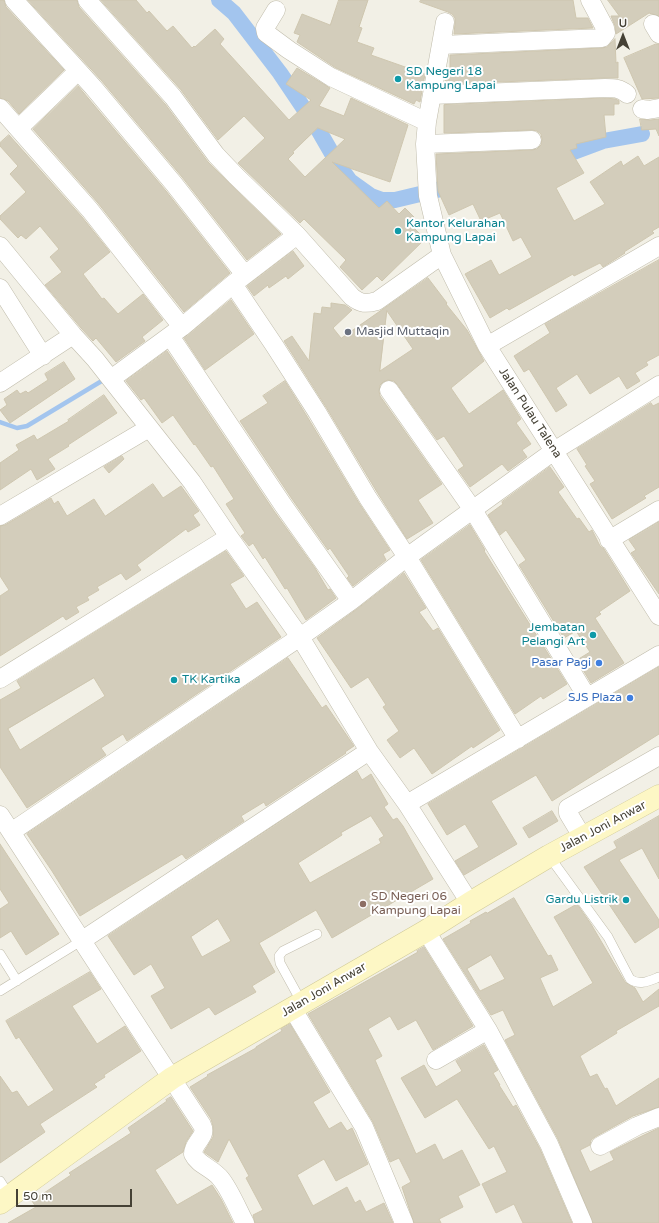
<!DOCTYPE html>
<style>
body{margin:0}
#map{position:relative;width:659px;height:1223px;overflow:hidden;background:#f2f0e6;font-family:"Varela Round",sans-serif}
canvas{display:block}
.north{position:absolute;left:603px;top:16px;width:40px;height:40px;-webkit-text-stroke:3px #fff;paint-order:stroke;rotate:0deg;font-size:11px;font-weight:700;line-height:16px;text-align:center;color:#454135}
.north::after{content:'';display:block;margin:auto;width:14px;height:18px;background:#454135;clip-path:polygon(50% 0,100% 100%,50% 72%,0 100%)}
.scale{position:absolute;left:16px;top:1189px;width:116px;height:18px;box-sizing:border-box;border:2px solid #454135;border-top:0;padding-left:5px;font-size:12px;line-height:14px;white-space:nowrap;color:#454135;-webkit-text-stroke:3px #fff;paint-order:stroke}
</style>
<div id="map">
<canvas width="659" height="1223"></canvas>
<div class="north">U</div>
<div class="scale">50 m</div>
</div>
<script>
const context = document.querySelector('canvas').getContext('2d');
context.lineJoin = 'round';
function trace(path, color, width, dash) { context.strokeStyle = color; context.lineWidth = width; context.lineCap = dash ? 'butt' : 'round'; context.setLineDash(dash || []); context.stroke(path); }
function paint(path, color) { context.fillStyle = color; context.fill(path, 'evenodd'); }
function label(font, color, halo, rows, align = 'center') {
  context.font = font + ' "Varela Round",sans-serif'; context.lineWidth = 4; context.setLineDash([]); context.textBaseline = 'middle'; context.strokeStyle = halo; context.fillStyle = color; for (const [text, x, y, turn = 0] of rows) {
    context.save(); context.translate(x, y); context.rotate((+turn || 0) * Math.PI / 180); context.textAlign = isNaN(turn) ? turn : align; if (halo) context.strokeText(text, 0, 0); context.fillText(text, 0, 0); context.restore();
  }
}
trace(new Path2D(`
 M0,422l17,6 10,-2 78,-47`), '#a3c5ee', 4.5);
trace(new Path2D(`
 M219,0l15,13 46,60 39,58 19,33 12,17 21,15 11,4h13l46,-11
 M552,160l51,-19 39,-7`), '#a3c5ee', 16);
const building = new Path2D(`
 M0,0h4l2,7 58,63 -45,44 -11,-13 -8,-3z
 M28,0h49l2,7 86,97 43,58 73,72 -34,26 -65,-83 -81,-97z
 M101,0h35l11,13 2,-2 18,20 6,-5 19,22 2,-2 1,1 20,-18 9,10 -4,5 69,76 22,-20 -25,-16 11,-16 33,20 -11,18 25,10 7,-18 57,27 -18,57 -58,-20 47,46 8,-7 12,13 6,-6 9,9 -5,6 16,16 -43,42 -5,-5 -15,14 -22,-23 6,-7 -42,-41 -4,4 -62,-60 27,-25 -21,-22 -26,24 -37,-50zM318,128l27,11 -40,38 -17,-18 6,-6 -1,-1z
 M339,0h29l-9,27 3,1 -5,14 17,6 -3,7 54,19 -5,28 -4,-2 -2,4 -78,-36 -39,-26 3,-7 -6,-2 8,-19 28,11z
 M421,0h152l3,18h12l5,10 -139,6 1,-11v-5l-3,-4 -4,-2 -28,-10z
 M608,0h51v16l-10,-3 -33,21 -1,-8 -4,-10h8z
 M615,39l1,24 2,-1v16h-13l-160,6 1,-10h4v-19l152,-7 5,-1z
 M656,44h3v54l-17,1 -18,-41z
 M78,86l88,105 64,82 -46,39 -86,-109 -65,-74z
 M605,98l11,1 3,2v3h-5v11h-10l2,22 -30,7 1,4 -7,2 14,23 -28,15 18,33 31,-17 -15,-22 31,-21 2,5 15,-10 6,10 15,-9v70l-7,4 2,2 -30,19 1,1 -22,14 -3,-4 -26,13 -1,-2 -64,36 -2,-2 -17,10 -25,-44 26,-14 8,15 33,-18 -11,-20 -8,4 -13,-28 -19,8 -8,-17 -24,11 -11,-24 -2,-37 96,-4 5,-1 4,-4 1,-6 -1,-5 -4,-3 -5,-1 -88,3v-28z
 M640,119l10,1 9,-1v17l-3,-7 -14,1z
 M9,135l73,82 28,35 -27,22 19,25 2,-1 14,16 25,-20 20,26 -21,17 3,4 -29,21 -20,-24 -3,3 -12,-13 -36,-43 17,-13 -12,-15 9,-8 -19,-23 -14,13 -5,-4 -3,3 -18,-19v-3l26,-24 -16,-18 8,-8 -18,-20v-3z
 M293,251l11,15 -16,13 -2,-3 -17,12 -1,-3 -14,11 -7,-10z
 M659,260v95l-13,7 2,3 -13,8 5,8 -13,8 -8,-13 -29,18 -13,-20 -21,14 11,17 -11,7 -27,-43 -5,3 -10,-16 36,-23 -5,-9z
 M428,278l19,25 -1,1 21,26 17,31 -33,27 18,26 34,-24 18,29 -5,4 15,21 -9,6 5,7 -19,14 -6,-7 -32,23 -12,-17 6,-4 -20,-30 -7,4 -40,-56 -3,-3 -6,-1 -5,2 -3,3 -1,6 1,5 62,88 -24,16 15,23 -26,16 -30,-47 -51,-85 -42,-66 8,-5 17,25 5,-48 7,1 1,-7 9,1v-5l14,2 7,5 -19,18 8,10zM387,311l26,38 -33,22z
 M231,300l23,34 -49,36 -21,-32z
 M167,351l107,160 41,57 13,22 2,-1 6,9 -30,22 -19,-32 -2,1 -20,-32 -2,2 -10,-16 -4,3 -8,-10 4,-3 -19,-29 8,-5 -21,-33 -2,1 -16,-23 -1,1 -21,-30 -11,8 -18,-25 -3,2 -15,-19z
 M64,362l11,17 -65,44 -10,-13 7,-5 -3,-6 13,-9 3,4 6,-3 2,2 20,-13 -3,-6z
 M285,381l23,37 51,85 31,47 -7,4 3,6 -33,26 -6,-8 2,-2 -19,-28 -2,2 -36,-51 -52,-78 28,-18 -5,-7z
 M104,395l13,18 -49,32 1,1 -21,13 7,10 -18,11 -6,-11 -31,21v-27l19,-13 -3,-5 18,-10 3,5 32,-19 -1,-1z
 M651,403l2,3 6,-3v84l-15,9 2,2 -34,21 -22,-35 5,-3 -10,-15 2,-1 -10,-16z
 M122,456l2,3 -15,14 -5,-6z
 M550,467l14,20 -6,5 19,27 2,-1 10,14 3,-2 8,16 4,3 26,42 -31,21 2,2 -6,4 29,45 -33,20 -14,-23 13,-8 -14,-21 -12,7 -45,-73 7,-5 -20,-30 -6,5 -12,-20 15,-11 -1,-2z
 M153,484l10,14 18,-12 18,25 -6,4 7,10 -12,7 -2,-3 -49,36 4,5 -15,10 -5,-7 -24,14 2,3 -12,7 2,3 -13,7 3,5 -13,8 -3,-4 -63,40v-60l9,-6 -9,-14v-50l5,-1 46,-27 3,6 4,-3 9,15 27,-17 11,17z
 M659,522v72l-28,-41 5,-3 -7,-10z
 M470,525l15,25 -1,1 83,133 -24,15 -2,-3 -26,18 -94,-154z
 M226,551l18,25 -14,8 16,25 11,-7 24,35 -154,104 -4,-7 -22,14 5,7 -79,53 -27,-41v-67l21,-12 -4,-7zM94,678l11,18 -85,54 -12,-21z
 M404,573l22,35 -7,4 14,19 5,-3 62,102 -27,18 -1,-2 -40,28 -18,-26 -14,10 -13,-18 12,-9 -16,-24 3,-2 -18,-28 -17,11 -34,-50 40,-29z
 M288,658l34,50 4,-3 28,41 -9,6 1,1 -80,53 -2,-4 -23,14 3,5 -58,38 -4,-5 -102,62 -28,-45 -25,-37z
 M659,667v67l-107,67 -16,-26 -45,26 26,43 -53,31 -9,-14 24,-14 -14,-23 -18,11 -19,-31z
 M357,771l5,9 9,-6 17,30 -4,3 9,13 4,-2 6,8 30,53 -101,59 -16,-28 -57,33 16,29 -23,14 4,6 -41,23 -6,-8 -38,22 -20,-33 14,-8 -14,-24 -17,11 -26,-39zM371,816l13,20 -5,3 2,4 -71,40 -12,-20 44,-28 -1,-2zM218,919l13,22 -29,16 -11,-20z
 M552,811l6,10 -29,17 -6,-10z
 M659,816v63l-17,-31 -23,12 40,60v7l-24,16 -51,-76 33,-19 -3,-6z
 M0,844l59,90 -33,21 -15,-24 -11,7v-29l9,-6 -9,-14z
 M514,898l34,58 3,-1 7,15 -18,8 13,29 40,-24 -39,-66 23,-13 14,20 34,58 10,6 8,14 16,-13v17l-43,25 1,2 -37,23 10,21 7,-3 8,15 2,-1 9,18 43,-28v29l-26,9 -38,21 -4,3 -1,5 -10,5 10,22 24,-12 -4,-8 32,-16 17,-8v95h-66l-35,-84 -53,-99 10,-5 -12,-25 -12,5 -48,-76 28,-16 -1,-2 16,-9 1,1zM491,955l14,24 -25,12 -13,-22z
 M424,947l49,79 -40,24 -17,-30 -18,10 -8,-14 -22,13 14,27 -7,4 41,94 19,-10 8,16 19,-10 18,35 -22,11 5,11 -24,12 2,4h-27l-12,-36 9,-5 -12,-24 -9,4 -17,-40 -65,-108 110,-62 -1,-1z
 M90,972l11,17 -29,17 25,38 28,-18 16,25 -37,24 1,2 -11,7 3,3 -57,37 5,8 -45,31v-87l12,17 5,-2 11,16 26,-17 -35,-53 -3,2 -10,-18z
 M290,1024l40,68 -17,10 16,27 12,-7 6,9 5,-3 16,36 -32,17 -12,-22 -27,16 16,31 34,-19 8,16 5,-3 6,12 18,-9 9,20h-138l-2,-8 10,-5 -17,-32 3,-2 -20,-37 -11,23 -14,-10 9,-15v-11l-2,-7 -21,-32 18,-11 -1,-1 49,-27v-1l26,-16 -1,-2z
 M484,1045l14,25 -5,3 7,12h-1l14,22 3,-2 24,44 32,74h-49l-9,-19 -18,9 -14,-29 25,-12 -13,-26 -5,3 -32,-50 -32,19 -24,-40 23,-13 12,22 26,-16 -6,-10z
 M171,1097l22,34 -7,11 -3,10 -28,18 22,35 35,-20 9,14 12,24h-225l28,-16 -4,-6 39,-26 -2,-2 62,-40 -3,-5 39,-27 -1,-1z`);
paint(building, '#d3cdbb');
trace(building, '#cec6af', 1);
const lane = new Path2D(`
 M549,856l59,81 22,42c10,7 19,2 29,-2
 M0,954l17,27
 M0,991l81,-50
 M302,1003l-22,-40 -1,-7 4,-5 34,-17
 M0,1181l9,14`);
const street = new Path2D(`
 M14,0l79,87 81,97 71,91
 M87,0l86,97 43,58 20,21 61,59 55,62c9,7 14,7 25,4l65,-46
 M276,10l-11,18 1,5 23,17 42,27 96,45
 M445,22l-18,100 -2,22 3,52 14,59 45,91 172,270
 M653,24l6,10
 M441,45l161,-7 4,-5 -1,-5 -15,-28
 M432,95l173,-7c9,0 15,0 22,6
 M0,108l90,102 92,117
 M642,109l6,1 11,-2
 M19,128l59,-57
 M425,144l107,-4
 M0,246l73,89 22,24 97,123 37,55 71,100 69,114 38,53 63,99
 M233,284l41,61 43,67 51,86 39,59 111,182
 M0,288l43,68
 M170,336l113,169 68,96
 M487,346l172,-100
 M111,379l71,-52 51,-43 64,-49
 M0,383l73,-48
 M389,390l84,120 114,187
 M0,516l149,-88
 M609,540l50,-30
 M0,679l229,-142
 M407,804l252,-149
 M0,815l202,310c6,12 -9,17 -9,29 5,11 21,15 28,25 9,11 17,31 24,44
 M11,832l289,-195 51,-36 56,-44 147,-106 105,-66
 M583,838l-15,-25v-5l91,-52
 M426,931l62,99 61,114 34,79
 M81,941l288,-190
 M292,1008l72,119 40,96
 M436,1060l52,-30
 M600,1146l37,-20 22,-9`);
const secondary = new Path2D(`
 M0,1203l172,-125 254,-147 44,-28 79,-47 110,-60`);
trace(lane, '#c0bcab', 10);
trace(street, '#c0bcab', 19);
trace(secondary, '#d1ca97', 23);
trace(lane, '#fff', 9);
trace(street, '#fff', 18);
trace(secondary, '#fdf7c5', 22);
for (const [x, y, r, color] of [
 [398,79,4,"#0f9aa8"],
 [398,231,4,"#0f9aa8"],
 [348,332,4,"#6b7280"],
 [593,635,4,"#0f9aa8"],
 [599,663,4,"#3f7fe0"],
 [174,680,4,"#0f9aa8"],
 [630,698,4,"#3f7fe0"],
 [626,900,4,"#0f9aa8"],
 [363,904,4,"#8d6e63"]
]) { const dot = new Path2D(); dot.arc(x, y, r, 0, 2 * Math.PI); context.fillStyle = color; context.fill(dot); trace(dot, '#fff', 1.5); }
label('12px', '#0d838f', '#fff', [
 ["SD Negeri 18",406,72],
 ["Kampung Lapai",406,86],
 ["Kantor Kelurahan",406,224],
 ["Kampung Lapai",406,238],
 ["Jembatan",585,628,"right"],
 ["Pelangi Art",585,642,"right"],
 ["TK Kartika",182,680],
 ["Gardu Listrik",618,900,"right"]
], 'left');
label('12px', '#5b616d', '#fff', [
 ["Masjid Muttaqin",356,332]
], 'left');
label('12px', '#454135', '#fff', [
 ["Jalan Pulau Talena",530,413,57],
 ["Jalan Joni Anwar",603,827,-28],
 ["Jalan Joni Anwar",324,990,-30]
]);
label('12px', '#366cbe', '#fff', [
 ["Pasar Pagi",591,663],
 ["SJS Plaza",622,698]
], 'right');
label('12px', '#785e54', '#fff', [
 ["SD Negeri 06",371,897],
 ["Kampung Lapai",371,911]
], 'left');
</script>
